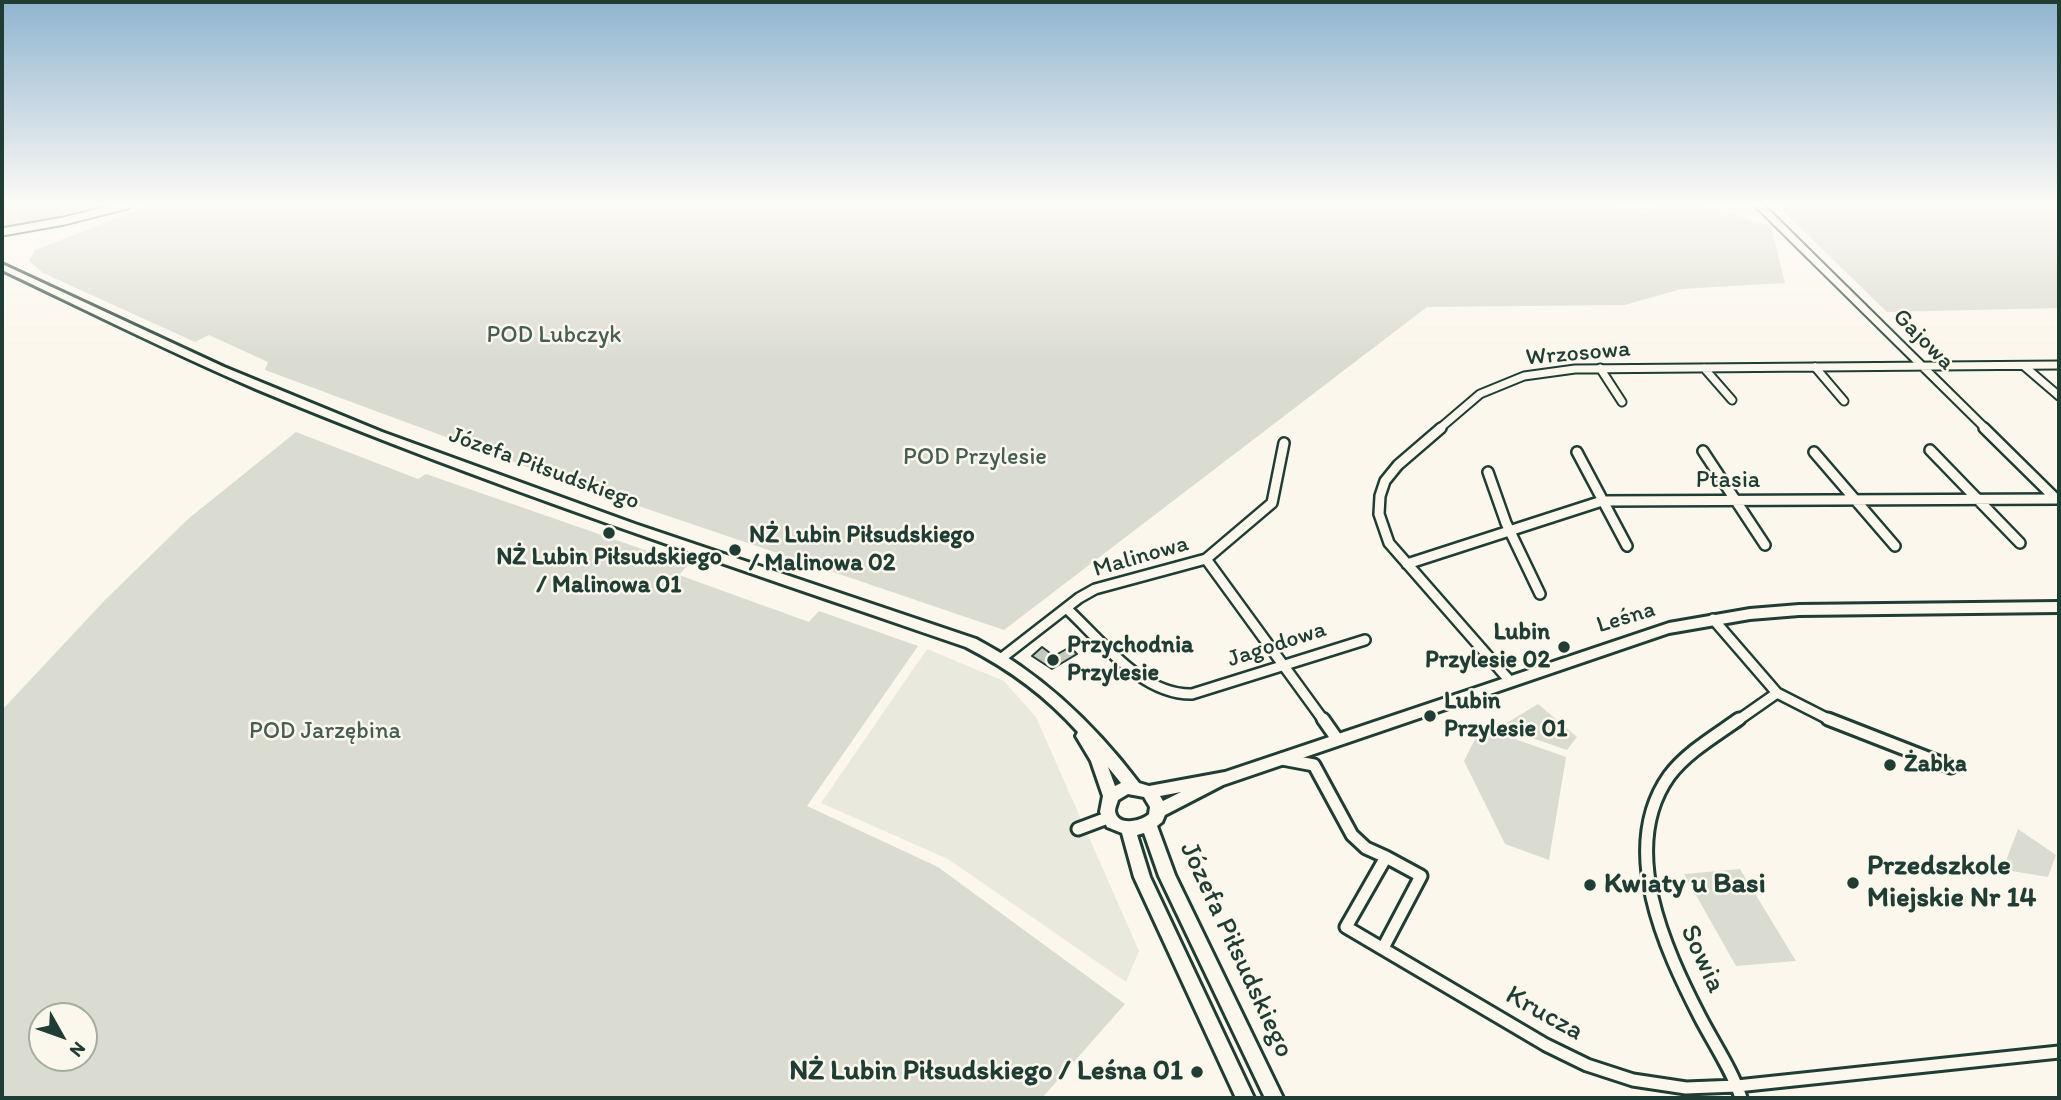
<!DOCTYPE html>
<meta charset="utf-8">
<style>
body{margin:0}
#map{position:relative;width:2061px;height:1100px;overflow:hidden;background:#fbf7ec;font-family:Itim,sans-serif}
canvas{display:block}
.frame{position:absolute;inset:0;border:4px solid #1f3d34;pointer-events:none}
.north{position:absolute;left:28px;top:1002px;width:70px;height:70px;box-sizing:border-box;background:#fbf7ec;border:2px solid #a3ada2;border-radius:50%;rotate:130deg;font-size:19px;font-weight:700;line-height:28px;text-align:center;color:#1f3d34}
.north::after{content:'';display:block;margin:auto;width:24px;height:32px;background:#1f3d34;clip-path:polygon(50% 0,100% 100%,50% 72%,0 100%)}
</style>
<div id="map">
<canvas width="2061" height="1100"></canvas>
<div class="frame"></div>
<div class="north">N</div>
</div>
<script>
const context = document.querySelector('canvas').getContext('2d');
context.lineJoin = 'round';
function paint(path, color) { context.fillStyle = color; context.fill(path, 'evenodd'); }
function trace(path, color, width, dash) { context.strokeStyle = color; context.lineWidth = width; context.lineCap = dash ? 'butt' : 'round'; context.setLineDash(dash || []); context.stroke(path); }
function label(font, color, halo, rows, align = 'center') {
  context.font = font + ' Itim,sans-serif'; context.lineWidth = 5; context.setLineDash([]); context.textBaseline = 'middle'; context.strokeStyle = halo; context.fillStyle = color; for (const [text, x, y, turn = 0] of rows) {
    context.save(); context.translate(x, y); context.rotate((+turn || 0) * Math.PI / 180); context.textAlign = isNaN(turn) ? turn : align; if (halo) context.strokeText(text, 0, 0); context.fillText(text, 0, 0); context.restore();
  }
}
paint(new Path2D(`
 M927,649l77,32 32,36 103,234 -13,31 -178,-123 -127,-56z`), '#eae9de');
paint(new Path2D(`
 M2,205h106l-75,18 -31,3z
 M150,205h1465l32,9 9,-9h42l73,21 14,57 -104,6 -56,16 -198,2 -423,323 -442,-150 -297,-110 3,-8 -59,-27 -14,7 -152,-69 -14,-12 6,-11z
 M1782,205h277v103l-172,4 -104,-101z
 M296,432l122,47 8,-5 262,91 -9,10 130,47 10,-11 99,35 -111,160 131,61 187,137 -83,94h-1040v-388l103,-110 83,-81zM42,1016h42v42h-42z
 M1538,704l39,33 -10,13 -67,-23z
 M1481,727l85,30 -17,103 -44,-16 -41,-83z
 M2018,829l38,26 -8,22 -42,-7 -2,-4z
 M1740,869l56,92 -60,5 -52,-92z`), '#dbdcd1');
const building = new Path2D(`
 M1042,647l12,9 16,-9 7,7 -25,15 -20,-13z`);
paint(building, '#c4c9be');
trace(building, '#1f3d34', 2);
const streetFar2 = new Path2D(`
 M1759,205l227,224
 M2,232l62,-11 63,-16
 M2024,366l35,30
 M1815,367l29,34
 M1600,368l22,34
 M1704,368l28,32
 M1439,429l41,-35 44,-18 51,-7 484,-4`);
const streetFar1 = new Path2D(`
 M1441,428l-43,37 -13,16 -5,15 -1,18 10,29 120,137
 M1984,428l72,71
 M1930,450l90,93
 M1703,451l62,94
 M1577,452l50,94
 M1814,452l81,94
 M1488,472l18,51 34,71
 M1206,559l118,162
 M1407,564l195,-63 457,-2
 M1066,608c35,32 75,87 126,86l173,-54
 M1713,619l64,74 -40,28
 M1003,657l76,-59 16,-9 111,-30 66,-56 12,-60
 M1777,693l55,28`);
const street = new Path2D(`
 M1323,719l14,20
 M1739,719c-24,17 -53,34 -70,57 -51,72 -4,173 31,241 14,27 32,53 41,81
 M1828,719l123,48
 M1282,759l32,6 38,70 14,13 20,9
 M1078,829l32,-12
 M1383,948l38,-72 -35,-19 -40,70 200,118 41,20 46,15 53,8 51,-2 322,-34`);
const secondary = new Path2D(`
 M2,264l222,103 158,65 253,92 341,115c66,35 118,85 163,144l10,3 76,-14 444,-149 81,-14 49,-4 260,-3v10l-260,3 -49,4 -81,14 -446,152 -58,30 -3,7 -5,4 18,49 108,223h-18l-106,-222 -15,-43 -7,2 13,42 104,221h-18l-102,-221 -12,-44 -15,-6 -7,-15 3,-16 -12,-35 -15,-25 2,-4c-32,-36 -69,-63 -112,-85 -238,-82 -478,-161 -710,-258 -86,-37 -170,-79 -254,-119zM1108,767l13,16 -6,3zM1181,792l-18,9 -3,-5zM1128,794l16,3 6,10 -1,7c-7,7 -32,13 -34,-3 0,-4 2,-7 3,-11z`);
trace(streetFar2, '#1f3d34', 11);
trace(streetFar1, '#1f3d34', 14);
trace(street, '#1f3d34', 17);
trace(secondary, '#1f3d34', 6);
trace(streetFar2, '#fbf7ec', 7);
trace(streetFar1, '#fbf7ec', 9);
trace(street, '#fbf7ec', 11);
paint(secondary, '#fbf7ec');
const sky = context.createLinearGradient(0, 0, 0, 359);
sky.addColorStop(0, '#90b4cf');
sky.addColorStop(0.57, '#fdfbf6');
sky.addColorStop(1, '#fdfbf600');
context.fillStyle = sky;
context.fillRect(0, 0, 2061, 359);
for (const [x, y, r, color] of [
 [609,533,7,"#1f3d34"],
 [735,550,7,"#1f3d34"],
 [1564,647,7,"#1f3d34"],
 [1053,660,7,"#1f3d34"],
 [1430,716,7,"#1f3d34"],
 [1890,765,7,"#1f3d34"],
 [1853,883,7,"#1f3d34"],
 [1590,885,7,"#1f3d34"],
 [1197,1072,7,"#1f3d34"]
]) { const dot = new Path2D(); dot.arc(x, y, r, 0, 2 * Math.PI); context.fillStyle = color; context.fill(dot); trace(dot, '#fbf7ec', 2.5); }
label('24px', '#455d53', '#fbf7ec', [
 ["POD Lubczyk",554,336],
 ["POD Przylesie",975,458],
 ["POD Jarzębina",325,732]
]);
label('24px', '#1f3d34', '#fbf7ec', [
 ["Gajowa",1923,340,45],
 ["Wrzosowa",1578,354,-5],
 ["Józefa Piłsudskiego",544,469,20],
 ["Ptasia",1728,481],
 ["Malinowa",1141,557,-16],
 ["Leśna",1626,618,-17],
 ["Jagodowa",1277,645,-18]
]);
label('bold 24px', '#1f3d34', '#fbf7ec', [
 ["NŻ Lubin Piłsudskiego",749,536],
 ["/ Malinowa 02",749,564],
 ["NŻ Lubin Piłsudskiego",609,558,"center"],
 ["/ Malinowa 01",609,586,"center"],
 ["Lubin",1550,633,"right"],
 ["Przylesie 02",1550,661,"right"],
 ["Przychodnia",1067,646],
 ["Przylesie",1067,674],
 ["Lubin",1444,702],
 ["Przylesie 01",1444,730],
 ["Żabka",1904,765]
], 'left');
label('bold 28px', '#1f3d34', '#fbf7ec', [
 ["Przedszkole",1867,867],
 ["Miejskie Nr 14",1867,899],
 ["Kwiaty u Basi",1604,885],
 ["NŻ Lubin Piłsudskiego / Leśna 01",1183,1072,"right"]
], 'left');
label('28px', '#1f3d34', '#fbf7ec', [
 ["Józefa Piłsudskiego",1236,950,65],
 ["Sowia",1702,959,65],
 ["Krucza",1544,1014,29]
]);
</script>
